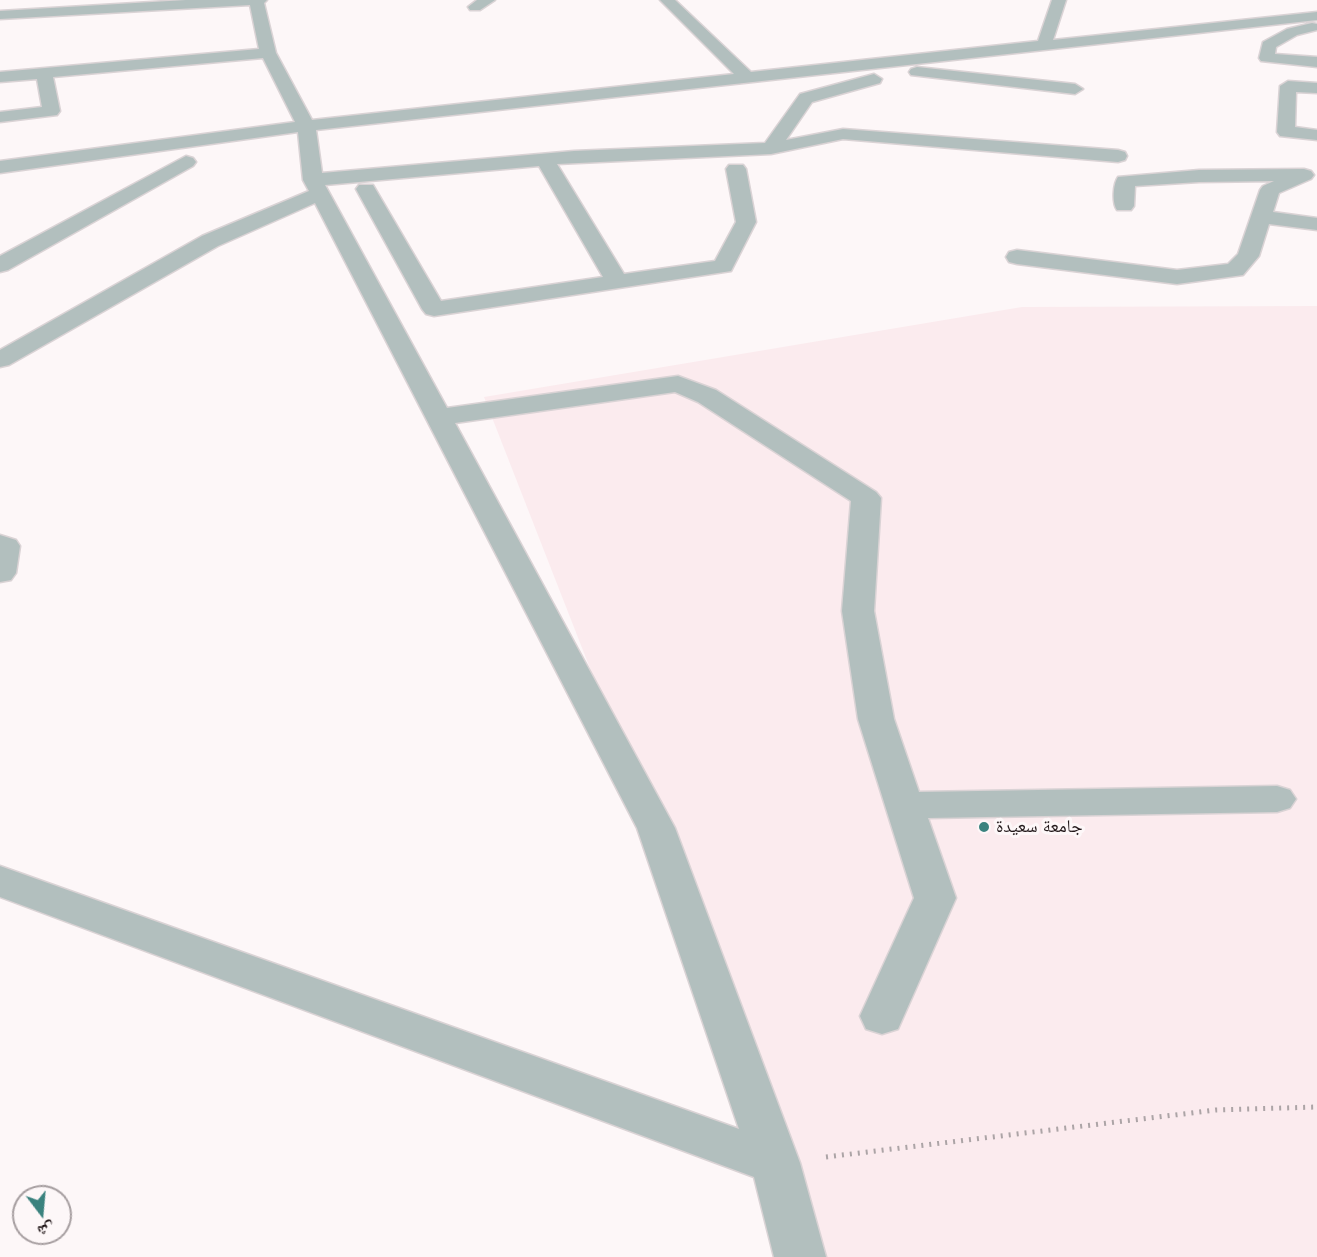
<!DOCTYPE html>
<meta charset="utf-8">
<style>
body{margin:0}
#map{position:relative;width:1317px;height:1257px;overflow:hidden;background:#fdf7f8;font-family:"Libre Baskerville","Noto Naskh Arabic",serif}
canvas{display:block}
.north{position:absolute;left:12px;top:1185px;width:60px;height:60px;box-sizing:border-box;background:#fdf7f8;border:2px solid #a69ea0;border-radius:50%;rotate:164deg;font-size:16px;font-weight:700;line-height:24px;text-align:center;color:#23191b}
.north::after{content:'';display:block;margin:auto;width:21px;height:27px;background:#3a827e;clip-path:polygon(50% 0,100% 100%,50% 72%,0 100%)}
</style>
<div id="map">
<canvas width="1317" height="1257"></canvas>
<div class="north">ش</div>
</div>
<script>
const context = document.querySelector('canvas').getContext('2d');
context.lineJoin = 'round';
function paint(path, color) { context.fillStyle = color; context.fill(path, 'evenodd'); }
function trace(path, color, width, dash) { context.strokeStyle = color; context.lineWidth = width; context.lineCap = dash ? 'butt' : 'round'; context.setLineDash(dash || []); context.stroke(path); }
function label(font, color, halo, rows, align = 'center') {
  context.font = font + ' "Libre Baskerville","Noto Naskh Arabic",serif'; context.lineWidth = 6; context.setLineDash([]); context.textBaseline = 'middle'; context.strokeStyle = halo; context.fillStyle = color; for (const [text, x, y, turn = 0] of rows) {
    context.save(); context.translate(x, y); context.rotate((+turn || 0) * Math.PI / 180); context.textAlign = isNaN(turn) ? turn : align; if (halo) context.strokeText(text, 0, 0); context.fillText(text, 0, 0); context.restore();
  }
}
paint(new Path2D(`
 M1317,306v951h-497l-336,-860 538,-90z`), '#fbebee');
const minor = new Path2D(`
 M186,0h81l-3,3 12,50 36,67 422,-46 -74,-74h15l76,72 287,-31 14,-41h14l-13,40 264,-28v8l-1001,110 6,43 252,-22 191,-8 35,-49 74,-20 8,5 -2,4 -68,19 -26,38 57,-11 275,21 7,2 2,4 -2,4 -7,2 -275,-23 -72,15 -214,10 67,110 91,-13 21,-39 -10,-53 3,-4h14l3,4 10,53 -25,49 -297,45 -8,-2 -4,-5 -66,-120 3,-4h14l68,116 162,-24 -64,-111 -214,19 122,223 231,-32 38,14 160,102 5,6 -7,113 20,108 25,73 358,-6 13,4 6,9 -6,9 -13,4 -349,6 28,80 -58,131 -16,5 -16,-5 -6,-13 54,-118 -56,-179 -16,-108 9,-110 -153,-99 -23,-10 -220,31 220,405 125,335 26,94h-52l-20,-80 -754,-280v-31l739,263 -102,-301 -322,-625 -97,43 -209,119 -9,2v-17l202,-114 107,-45 -6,-11 -5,-48 -298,41v-12l295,-39 -32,-64 -210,19 7,34 -3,4 -57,7v-10l42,-5 -5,-28 -37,3v-10l259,-23 -9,-44 -250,14v-8z
 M477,0h18l-15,10h-10l-2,-3z
 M1312,23l5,1v6l-20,5 -21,12 -1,7 42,3v10l-56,-6 -2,-3 4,-16 24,-13z
 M917,67l158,17 8,5 -8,5 -164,-19 -2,-3 2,-3z
 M1288,81l29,2v10l-21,-1 -1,35 22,3v10l-37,-4 -3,-4 3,-46z
 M186,156l7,2 3,4 -3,4 -185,104 -8,2v-16z
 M1304,169l7,2 3,4 -3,4 -32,14 -6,19 44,6v12l-48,-6 -10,32 -16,19 -66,9 -160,-20 -8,-2 -3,-5 3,-5 8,-2 160,20 51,-6 10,-10 22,-64 3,-4 11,-5 -75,1 -64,4 -1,20 -3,4h-14c-5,-7 -4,-26 1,-33l81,-7z
 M0,535l16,5 4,6 -4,27 -5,7 -11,2z`);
trace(minor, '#dad3d5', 3);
trace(new Path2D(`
 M826,1157l390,-47 101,-3`), '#aca4a6', 5, [2, 6]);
paint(minor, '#b2bfbe');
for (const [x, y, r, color] of [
 [984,827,6,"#3a827e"]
]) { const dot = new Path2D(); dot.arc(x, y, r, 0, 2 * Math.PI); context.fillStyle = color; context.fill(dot); trace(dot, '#fdf7f8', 2); }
label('18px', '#23191b', '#fdf7f8', [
 ["جامعة سعيدة",996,827]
], 'left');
</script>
